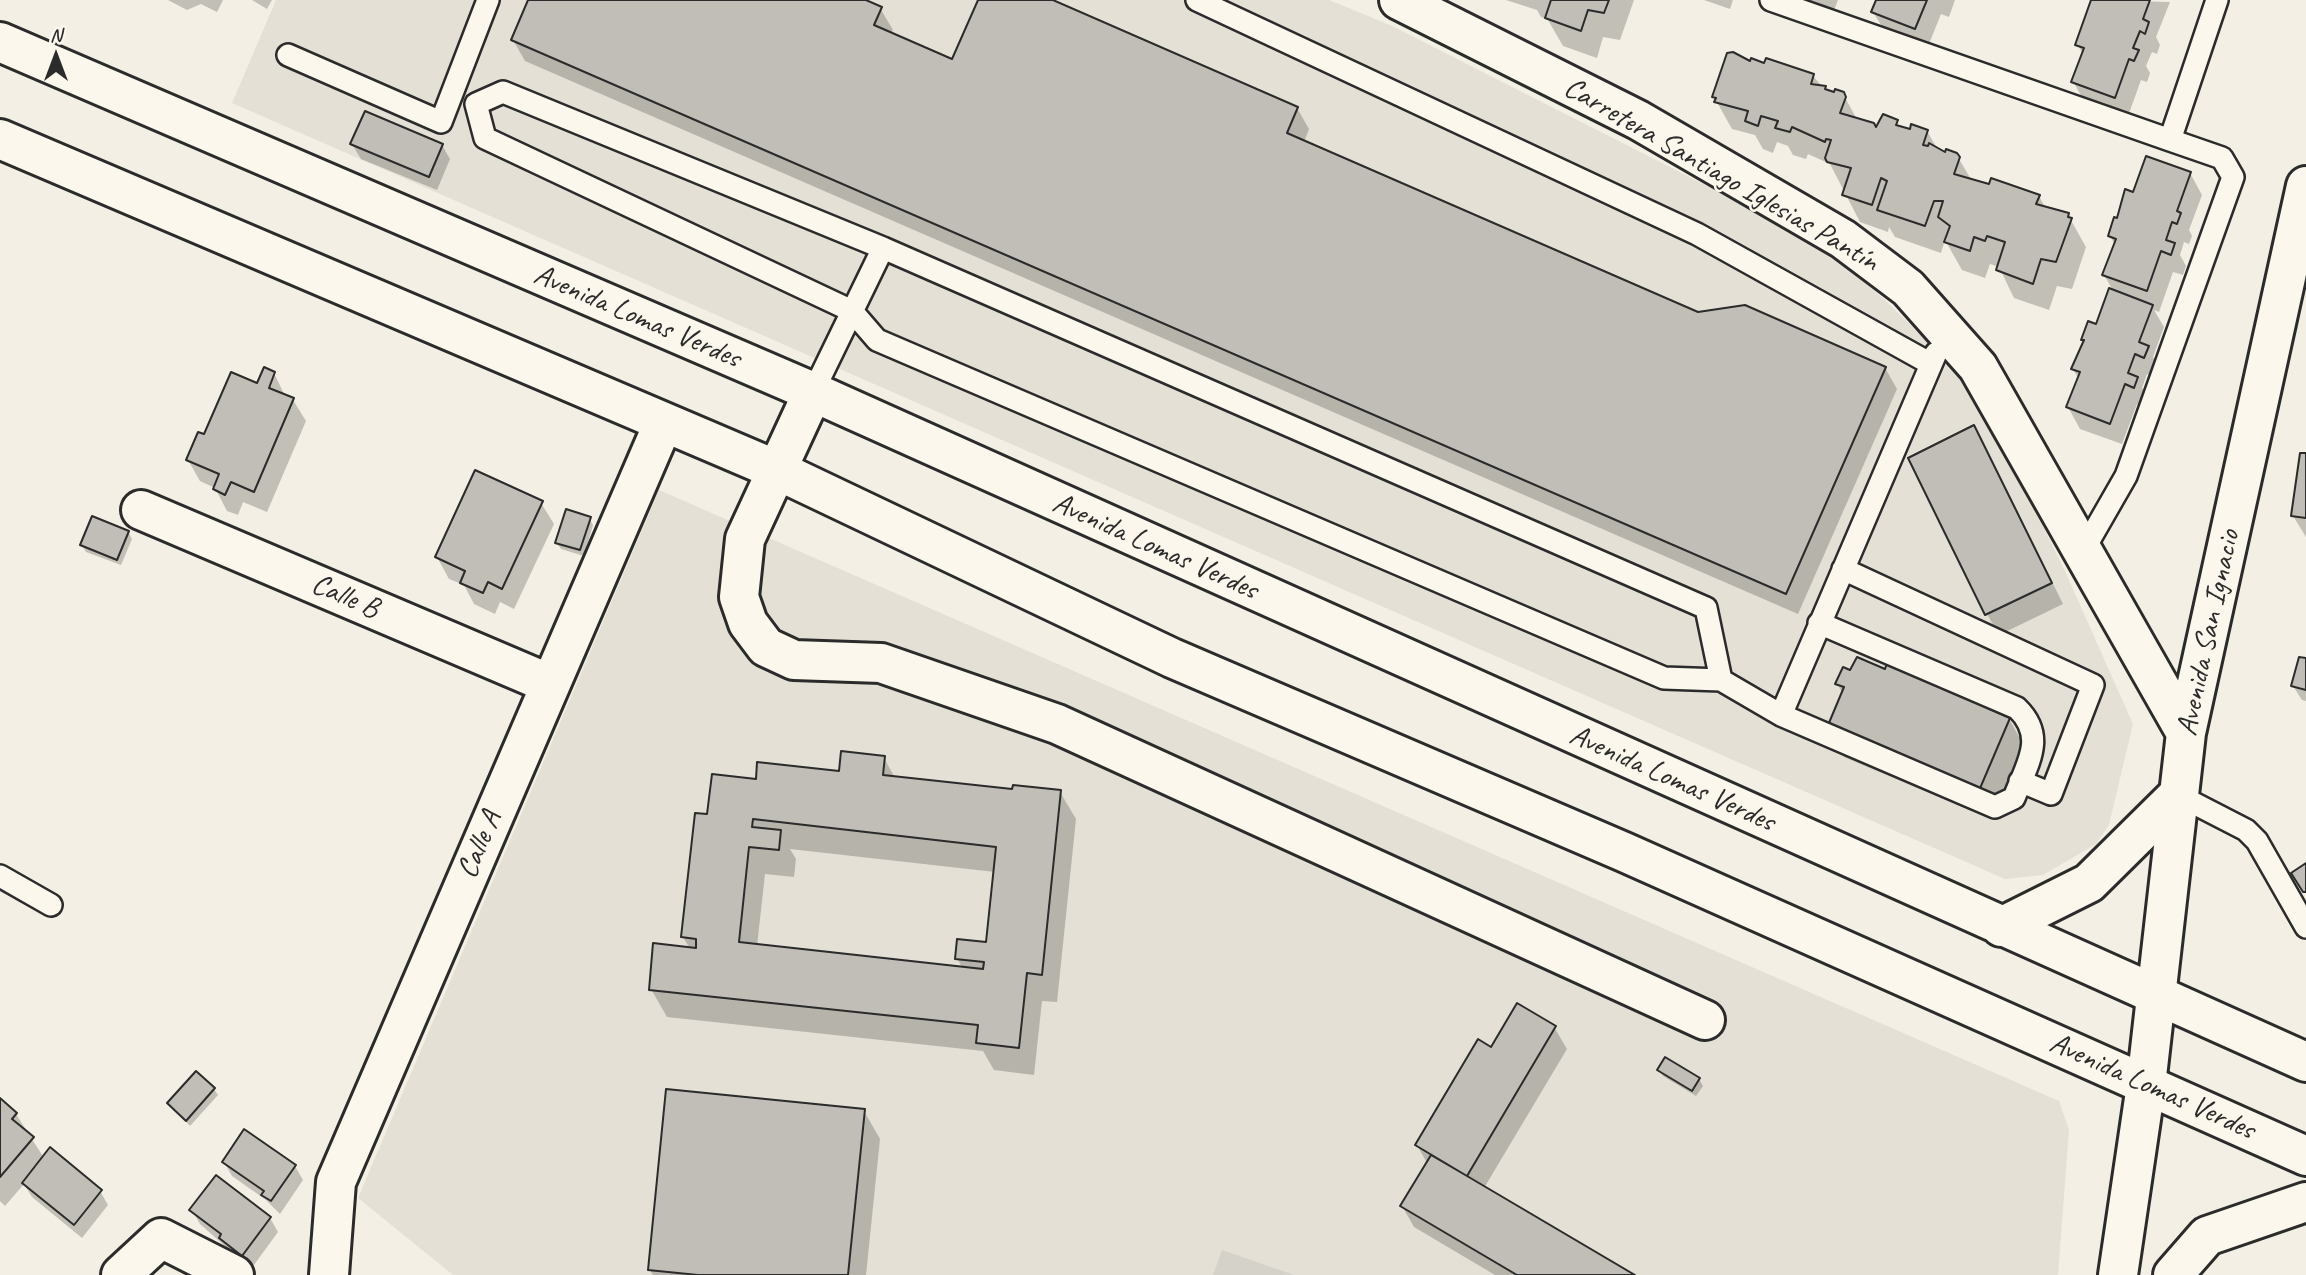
<!DOCTYPE html>
<meta charset="utf-8">
<style>
body{margin:0}
#map{position:relative;width:2306px;height:1275px;overflow:hidden;background:#f3efe4;font-family:Caveat,sans-serif}
canvas{display:block}
.north{position:absolute;left:21px;top:21px;width:70px;height:70px;-webkit-text-stroke:5px #fbf7ec;paint-order:stroke;rotate:0deg;font-size:19px;font-weight:700;line-height:28px;text-align:center;color:#2b2b2b}
.north::after{content:'';display:block;margin:auto;width:24px;height:32px;background:#2b2b2b;clip-path:polygon(50% 0,100% 100%,50% 72%,0 100%)}
</style>
<div id="map">
<canvas width="2306" height="1275"></canvas>
<div class="north">N</div>
</div>
<script>
const context = document.querySelector('canvas').getContext('2d');
context.lineJoin = 'round';
function paint(path, color) { context.fillStyle = color; context.fill(path, 'evenodd'); }
function trace(path, color, width, dash) { context.strokeStyle = color; context.lineWidth = width; context.lineCap = dash ? 'butt' : 'round'; context.setLineDash(dash || []); context.stroke(path); }
function label(font, color, halo, rows, align = 'center') {
  context.font = font + ' Caveat,sans-serif'; context.lineWidth = 5; context.setLineDash([]); context.textBaseline = 'middle'; context.strokeStyle = halo; context.fillStyle = color; for (const [text, x, y, turn = 0] of rows) {
    context.save(); context.translate(x, y); context.rotate((+turn || 0) * Math.PI / 180); context.textAlign = isNaN(turn) ? turn : align; if (halo) context.strokeText(text, 0, 0); context.fillText(text, 0, 0); context.restore();
  }
}
paint(new Path2D(`
 M276,0h1053l61,25 343,174 105,61 46,39 66,65 25,30 28,51 62,126 68,153 -24,101 -13,19 -53,31 -38,4 -1773,-776z
 M659,490l1400,611 10,29 -11,145h-1605l-95,-77z`), '#e4e0d6');
paint(new Path2D(`
 M1222,1250l72,25h-81z`), '#d5d2c9');
paint(new Path2D(`
 M168,0h55l-6,12 -16,-8 -14,6z
 M252,0h20l-5,9z
 M530,0h331l19,8 13,22 -2,4 62,27 27,-61h68l249,108 12,21 -5,13 394,172 187,54 12,21 -99,225 -1273,-553 -12,-21z
 M1506,0h128l-14,40 -17,-3 -6,21 -34,-12 -15,-26 -7,-3 -4,-7z
 M1704,0h29l-3,9z
 M1795,0h43l-6,15z
 M1878,0h77l-6,17 -8,-3 -14,35 -41,-16 -13,-21z
 M2093,0l77,2 -14,35 4,8 -3,9 -5,-2 -6,14 4,7 -3,9 -6,-2 -14,39 -42,-16 -12,-22 10,-27 -6,-10z
 M1751,63l62,13 14,16 16,2 15,27 18,9 20,-9 4,7 27,3 11,19 8,5 10,-1 16,27 67,15 7,13 22,6 18,32 -14,42 -15,-3 -8,24 -35,-12 -15,-31 -9,-3 -5,14 -23,-8 -17,-30 -4,13 -46,-16 -6,-10 -1,5 -28,-10 -30,-58 -22,-10 -2,5 -13,-4 -5,-9 -11,-4 -4,11 -10,-4 -8,-14 -23,-6 -18,-32z
 M352,144l90,1 8,14 -13,31 -76,-31z
 M2190,173l12,22 -13,35 3,6 -3,8 -5,-2 -4,13 6,11 -3,9 -10,-3 -14,40 -5,-2 10,17 -11,30 7,12 -4,9 -9,-4 -5,14 7,12 -3,8 -9,-4 -15,40 -42,-15 -12,-22 11,-28 -7,-11 13,-24 -2,-4 14,-13 17,-35 -10,-17 11,-30 -5,-9 8,-16 16,-26z
 M274,373l11,23 8,4 13,21 -39,91 -24,-10 -5,13 -11,-4 -12,-23 -15,-7 -12,-21 17,-23z
 M1986,449l77,155 -64,31 -12,-21z
 M2306,455v82l-13,-21z
 M541,503l13,21 -40,85 -14,-7 -5,12 -21,-10 -10,-19 -15,-6 -12,-22z
 M589,518l4,7 -9,31 -23,-7 -4,-6z
 M128,532l4,7 -11,26 -35,-13 -4,-7z
 M2306,660v41l-4,-1 -9,-14z
 M1886,671l85,25 4,9 34,14 16,28 -32,73 -149,-63 -16,-28 15,-35 -6,-11 14,-10z
 M884,758l11,20 119,13 46,1 16,27 -19,183 -15,-1 -8,74 -40,-5 -11,-19 -316,-34 -16,-28 39,-40 -7,-12 26,-121 48,-35 84,-8zM790,849l205,23 -7,72 -31,14 6,11 -206,-23 8,-72 29,3 2,-18z
 M1554,1027l13,22 -83,139 148,87h-137l-81,-48 -12,-21 25,-43 -10,-18z
 M1659,1070l40,9 4,7 -7,10 -33,-20z
 M214,1089l4,6 -28,31 -21,-23z
 M0,1100l16,14 28,44 56,33 8,14 -26,33 -50,-41 -8,-13 -19,22 -5,-5z
 M864,1111l16,28 -14,136h-213l-3,-5z
 M224,1162l71,4 8,14 -23,34 -14,-14 -34,-24z
 M192,1210l78,8 8,14 -27,37 -51,-45z`), '#0003');
const building = new Path2D(`
 M528,0h338l16,7 -8,18 78,34 26,-59h75l245,107 -11,26 411,179 47,-7 141,62 -100,227 -1275,-554z
 M1551,0h58l-5,13 -16,-3 -7,21 -36,-13z
 M1876,0h51l-12,29 -44,-17z
 M2091,0h59l-7,19 6,3 -4,12 -5,-3 -7,17 6,2 -5,11 -5,-2 -14,39 -44,-16 13,-34 -9,-3z
 M1733,52l17,9 1,-3 13,5 2,-5 48,16 -3,10 15,2 -1,3 9,3 1,-3 9,3 2,5 -6,16 34,10 2,4 7,-13 15,6 -2,5 14,4 1,-5 17,6 -5,15 5,1 1,-3 16,9 1,-3 11,4 3,4 -6,17 35,10 2,-6 49,17 -4,9 33,9 -1,4 4,1 -16,44 -15,-3 -8,25 -37,-14 9,-28 -18,-6 -2,5 -11,-4 -4,14 -26,-9 6,-16 -12,-9 5,-16h-9l-9,25 -48,-16 10,-29 -6,-3 -9,27 -30,-10 9,-27 -24,-6 -2,-4 6,-18 -5,-1 -1,3 -33,-15 -2,5 -15,-4 3,-7 -17,-5 -3,10 -13,-5 3,-10 -34,-9 2,-4 -4,-1 15,-44z
 M365,111l78,33 -14,33 -79,-33z
 M2146,156l45,16 -14,39 4,2 -4,11 -5,-2 -6,18 9,3 -4,12 -10,-4 -14,40 -45,-16 14,-36 -8,-3 6,-19 3,1 8,-29 8,3z
 M2109,288l44,17 -14,37 10,4 -5,12 -9,-4 -7,19 10,4 -4,11 -9,-4 -15,40 -44,-17 14,-35 -9,-3 13,-29h-3l7,-19 8,3z
 M264,367l11,5 -6,16 25,10 -40,94 -23,-10 -6,13 -12,-6 6,-15 -33,-14 12,-28 6,2 27,-62 26,11z
 M1974,425l78,158 -67,32 -77,-157z
 M2300,453h6v65l-15,-2z
 M475,470l68,31 -41,88 -14,-7 -5,11 -23,-10 5,-12 -30,-14z
 M566,509l25,8 -11,33 -25,-7z
 M92,516l37,15 -12,29 -37,-15z
 M1857,657l28,12 3,-9 84,35 -2,5 40,18 -32,75 -152,-63 18,-43 -9,-3 8,-17 7,3z
 M2299,657l7,1v32l-15,-4z
 M841,751l44,5 -2,19 129,14 1,-4 48,5 -19,185 -15,-2 -8,75 -43,-5 2,-18 -329,-35 4,-47 43,5v-9l-15,-2 14,-124 12,1 5,-40 44,5 1,-17 82,9zM753,819l243,28 -10,95 -29,-3 -2,20 29,3 -1,7 -244,-27 10,-95 30,3 2,-20 -29,-3z
 M2306,863v29h-3l-12,-19z
 M1517,1003l39,23 -89,150 -52,-31 63,-106 13,8z
 M1665,1057l35,21 -8,13 -35,-21z
 M196,1071l19,17 -29,33 -19,-18z
 M666,1089l199,20 -17,166h-150l-50,-5z
 M0,1098l17,15 -5,6 22,18 -34,40z
 M244,1129l52,36 -25,36 -10,-6 3,-4 -42,-29z
 M50,1147l52,43 -28,35 -52,-42z
 M1431,1155l36,21 168,99h-118l-117,-69z
 M216,1175l55,42 -29,39 -23,-18 2,-4 -32,-24z`);
paint(building, '#c0beb6');
trace(building, '#2b2b2b', 2);
const service = new Path2D(`
 M1197,0l500,234 234,130
 M1771,0l399,140
 M288,55l153,67 47,-122
 M503,92l380,156 823,360 15,72 -57,-2 -787,-338 -25,-29 -367,-173 -9,-34z
 M813,392l70,-144
 M2083,551l43,-75 107,-299 -11,-19 -52,-18 47,-140
 M1843,569l250,116 -42,109 -31,-13
 M1721,680l60,35 214,92 19,-9c13,-34 33,-61 3,-90l-198,-85
 M1781,715l155,-362
 M2178,795l68,35 11,11 49,86
 M0,876l51,29`);
const minor = new Path2D(`
 M813,392l-68,147 -6,58 9,26 18,24 28,13 87,3 176,61 648,296
 M141,510l409,174
 M121,1275l40,-37 73,37
 M329,1275l7,-93 327,-758`);
const tertiary = new Path2D(`
 M1399,0l239,120 205,119 65,49 70,79 208,366
 M2118,1275l28,-190 40,-352 120,-547`);
const primary = new Path2D(`
 M0,42l813,350 1493,670
 M0,139l779,332 393,187 452,194 682,304
 M2001,927l88,-44 89,-88
 M2173,1275l34,-39 99,-34`);
trace(service, '#2b2b2b', 26);
trace(minor, '#2b2b2b', 44);
trace(tertiary, '#2b2b2b', 44);
trace(primary, '#2b2b2b', 44);
trace(service, '#fbf7ec', 21);
trace(minor, '#fbf7ec', 38);
trace(tertiary, '#fbf7ec', 38);
trace(primary, '#fbf7ec', 38);
label('30px', '#2b2b2b', '#fbf7ec', [
 ["Carretera Santiago Iglesias Pantín",1721,175,30],
 ["Avenida Lomas Verdes",637,317,23],
 ["Avenida Lomas Verdes",1155,547,24],
 ["Calle B",345,597,23],
 ["Avenida San Ignacio",2209,633,-78],
 ["Avenida Lomas Verdes",1672,779,24],
 ["Calle A",480,845,-67],
 ["Avenida Lomas Verdes",2152,1087,24]
]);
</script>
